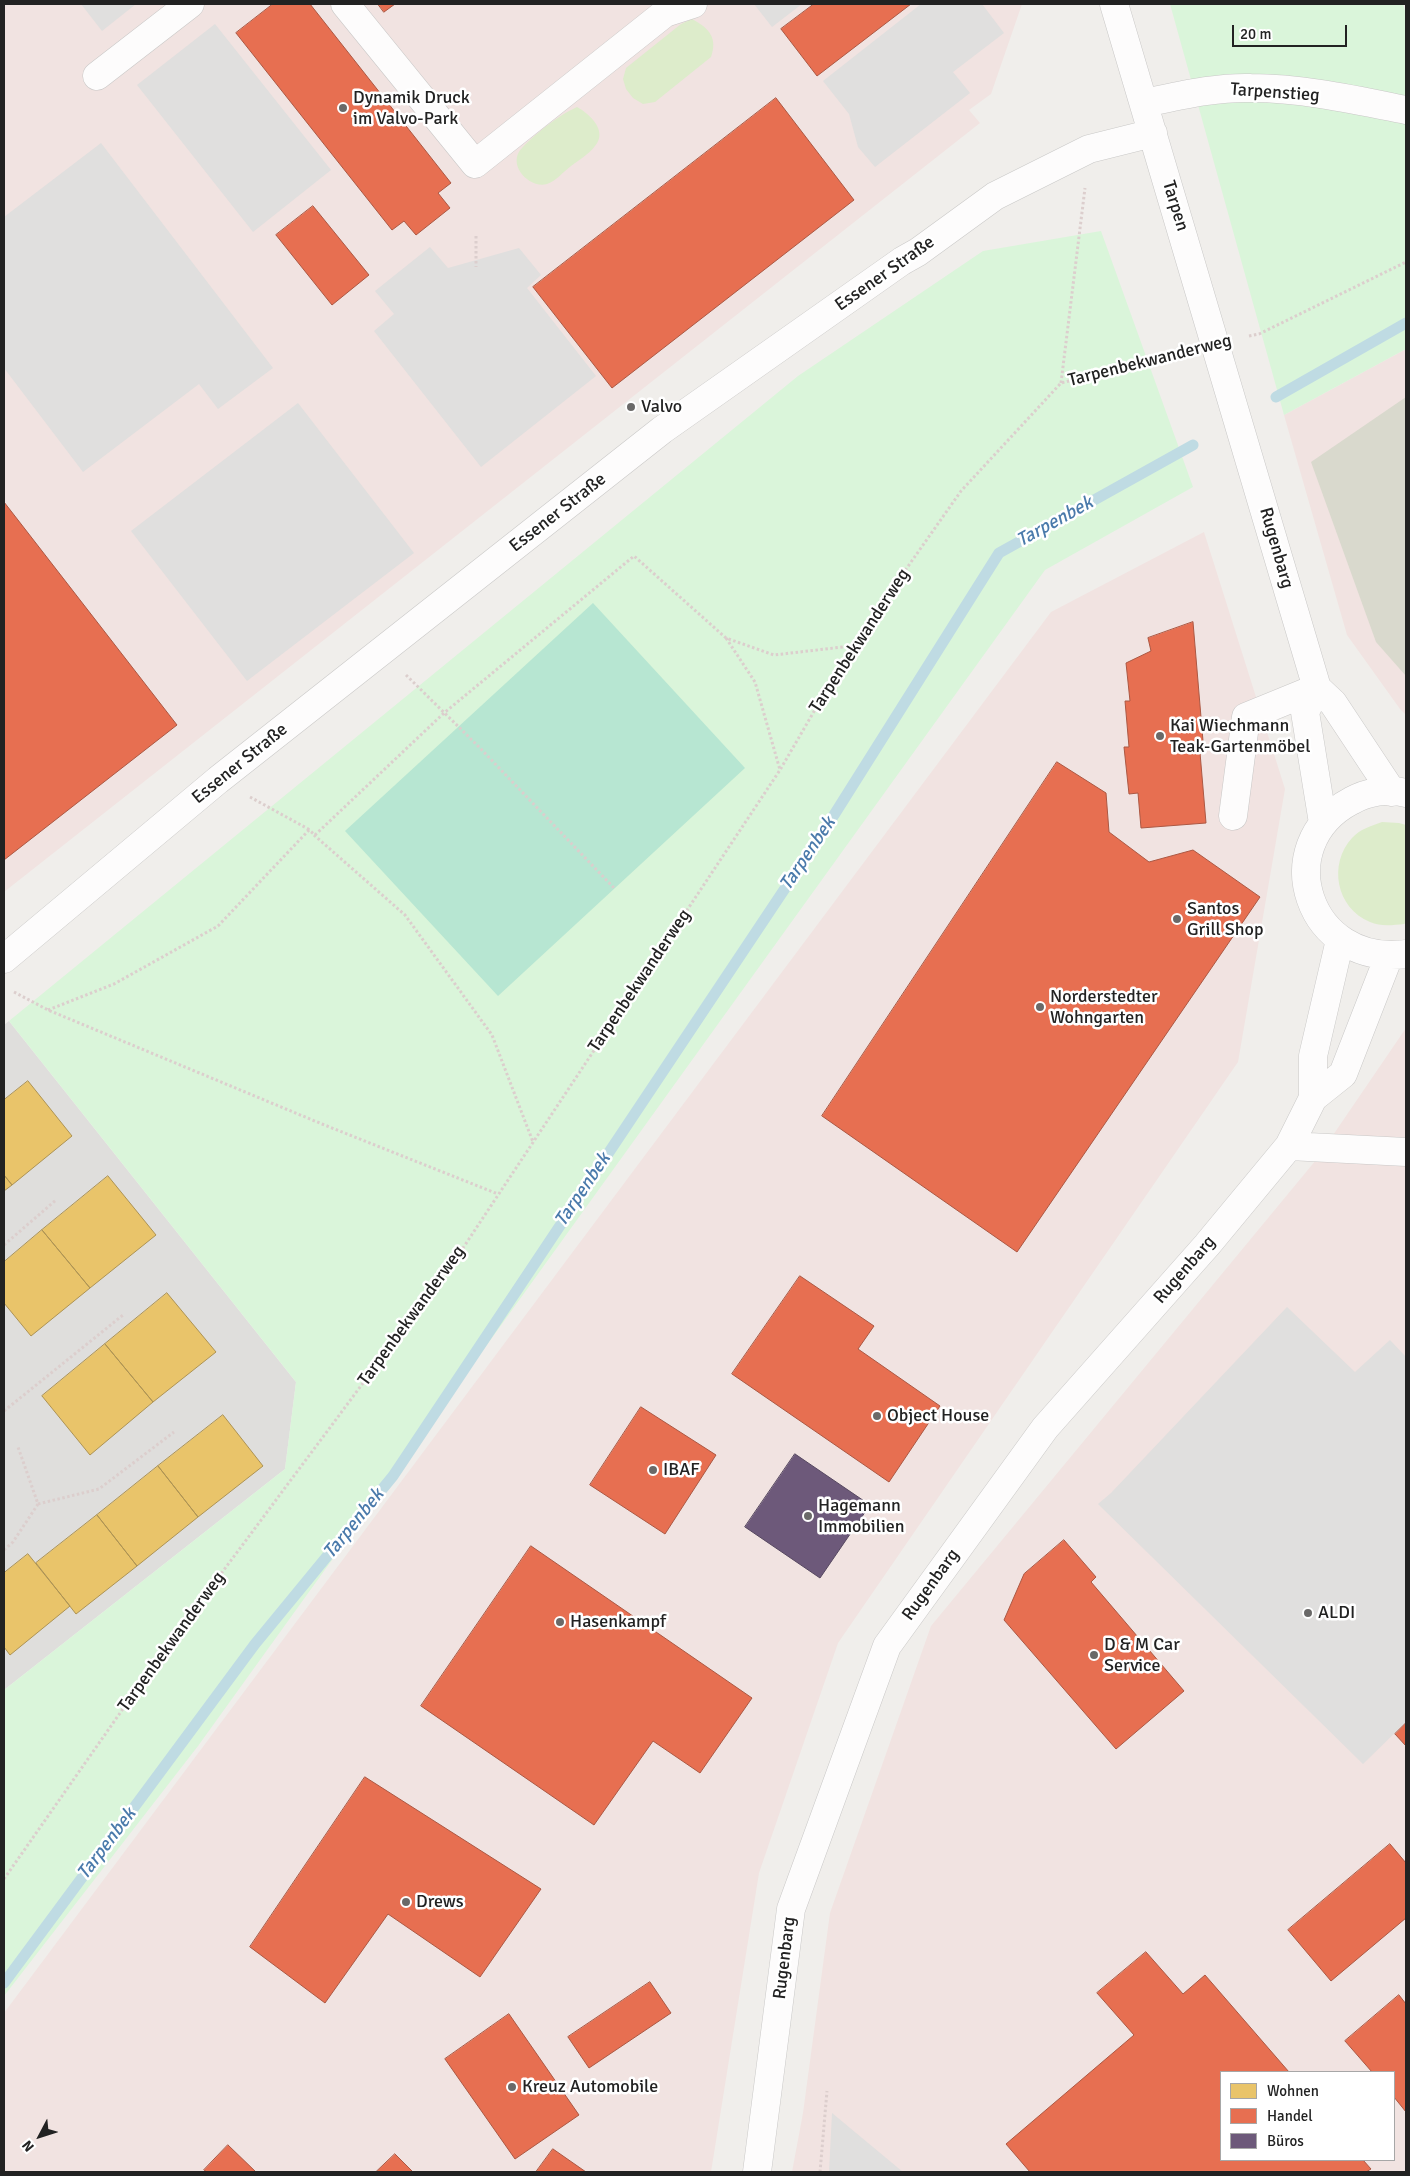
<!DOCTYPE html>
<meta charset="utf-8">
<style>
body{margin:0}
#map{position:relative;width:1410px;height:2176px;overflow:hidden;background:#f0eeeb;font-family:Signika,sans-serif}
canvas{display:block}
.frame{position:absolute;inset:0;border:5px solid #222;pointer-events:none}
.legend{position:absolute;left:1220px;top:2071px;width:175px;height:90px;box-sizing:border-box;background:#fff;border:1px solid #a7a7a7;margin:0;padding:6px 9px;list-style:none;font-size:15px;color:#222}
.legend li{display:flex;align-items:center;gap:10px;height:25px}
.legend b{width:25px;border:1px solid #a7a7a7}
.north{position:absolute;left:15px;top:2111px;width:50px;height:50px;-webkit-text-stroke:4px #fff;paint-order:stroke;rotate:230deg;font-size:14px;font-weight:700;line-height:20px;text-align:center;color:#222}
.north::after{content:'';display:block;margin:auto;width:18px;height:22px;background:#222;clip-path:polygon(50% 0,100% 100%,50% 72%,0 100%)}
.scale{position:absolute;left:1232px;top:25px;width:115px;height:22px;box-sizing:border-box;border:2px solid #222;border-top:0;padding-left:6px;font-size:15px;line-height:18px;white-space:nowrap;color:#222;-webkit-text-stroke:4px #fff;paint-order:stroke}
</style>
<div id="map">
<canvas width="1410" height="2176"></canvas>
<div class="frame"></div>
<ul class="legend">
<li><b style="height:14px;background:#e9c46a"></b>Wohnen</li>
<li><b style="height:14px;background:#e76f51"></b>Handel</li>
<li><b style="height:14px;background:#6d597a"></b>Büros</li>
</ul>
<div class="north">N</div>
<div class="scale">20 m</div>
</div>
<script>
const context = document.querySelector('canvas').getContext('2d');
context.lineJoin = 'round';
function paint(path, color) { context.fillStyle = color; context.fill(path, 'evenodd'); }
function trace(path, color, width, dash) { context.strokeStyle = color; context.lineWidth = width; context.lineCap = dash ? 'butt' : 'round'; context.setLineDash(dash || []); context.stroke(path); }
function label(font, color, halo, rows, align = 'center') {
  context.font = font + ' Signika,sans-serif'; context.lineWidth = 5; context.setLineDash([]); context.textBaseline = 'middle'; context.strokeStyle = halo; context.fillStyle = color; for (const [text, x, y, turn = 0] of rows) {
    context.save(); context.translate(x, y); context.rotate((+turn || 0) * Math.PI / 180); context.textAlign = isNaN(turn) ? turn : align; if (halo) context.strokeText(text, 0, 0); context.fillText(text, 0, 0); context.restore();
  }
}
paint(new Path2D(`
 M9,1021l287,361 -11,87 -281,221v-665z`), '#dfdedc');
paint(new Path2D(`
 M4,4h1018l-31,90 -22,16 11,13 -976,769z
 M1406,349v366l-6,-6 -53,-74 -63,-220z
 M1204,532l81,257 -47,273 -400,581 -79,230 -48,299h-707v-159l1047,-1401z
 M1406,1028v1144h-614l11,-59 27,-200 101,-287 385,-466zM1221,2072h173v88h-173z`), '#f1e3e1');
paint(new Path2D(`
 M1406,397v279l-30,-34 -65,-180z`), '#d9d9cd');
paint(new Path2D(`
 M692,19c17,9 26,19 19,38l-56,45 -12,2 -10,-6 -7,-9 -3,-10 3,-11 55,-44z
 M577,107c13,7 31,24 18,39 -6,8 -16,14 -24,20 -7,5 -16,16 -24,18 -18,5 -41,-20 -25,-36 13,-14 37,-33 55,-41z
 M1382,822l17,1 7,2v98l-2,1c-11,1 -23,3 -34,-2 -34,-14 -42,-58 -18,-84 8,-9 19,-12 30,-16z`), '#ddeccb');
paint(new Path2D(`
 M1170,4h233l3,10v335l-122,66z
 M1101,231l92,256 -148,83 -847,1176 -194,250v-306l281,-221 11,-87 -287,-361 789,-645 185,-125z`), '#daf5da');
paint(new Path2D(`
 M593,603l152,165 -247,228 -153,-165z`), '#b7e6d2');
paint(new Path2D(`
 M81,4h55l-34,27z
 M754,4h48l-30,23z
 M921,4h61l22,29 -51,39 17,21 -95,74 -17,-20 -9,-33 -26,-33z
 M215,24l116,146 -78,62 -116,-147z
 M101,143l172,225 -55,41 -19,-25 -116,88 -79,-104v-151z
 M430,247l18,21 71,-20 22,27 -14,13 69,88 -115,91 -107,-136 20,-17 -19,-23z
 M298,403l116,150 -167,128 -116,-150z
 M1287,1307l68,65 35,-32 16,17v365l-43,42 -265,-260 13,-11z
 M832,2113l71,59h-74z`), '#e0dfde');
const homes = new Path2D(`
 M28,1081l44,55 -60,49 -8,-10v-75z
 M4,1175l8,10 -8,6z
 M108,1176l48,59 -66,53 -48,-58z
 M42,1230l48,58 -59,48 -27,-33v-41z
 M167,1293l49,59 -63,50 -48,-58z
 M105,1344l48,58 -63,53 -48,-59z
 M223,1415l40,51 -65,51 -40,-51z
 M158,1466l40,51 -61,49 -40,-51z
 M97,1515l40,51 -61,48 -40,-51z
 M28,1554l42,52 -60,49 -6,-8v-74z`);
paint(homes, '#e9c46a');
trace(homes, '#ad9354', 1);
const shops = new Path2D(`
 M273,4h37l141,179 -13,10 12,15 -34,27 -12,-14 -12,9 -156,-197z
 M378,4h17l-11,8z
 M814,4h97l-94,72 -36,-47z
 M776,98l78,102 -242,188 -79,-101z
 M313,206l56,69 -37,30 -56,-70z
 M4,502l173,223 -173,135z
 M1193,622l10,119h-4l7,82 -65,5 -3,-35 -9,1 -5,-47h5l-4,-46h5l-4,-38 25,-12 -3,-13z
 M1057,762l49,31 3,39 40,30 44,-12 67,47 -243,355 -195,-136z
 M800,1276l74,50 -16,23 82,57 -51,76 -157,-108z
 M641,1407l75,48 -51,79 -75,-49z
 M1064,1540l32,37 -5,5 93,109 -68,58 -112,-129 20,-46z
 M531,1546l221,152 -52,75 -47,-32 -59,84 -173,-119z
 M1406,1723v23l-11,-12z
 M365,1777l176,112 -61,88 -92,-63 -63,89 -75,-56z
 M1390,1844l16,19v55l-75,63 -43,-51z
 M1146,1952l37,42 22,-19 84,97h-68v88h142l8,9 -5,3h-336l-24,-28 128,-109 -37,-42z
 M650,1982l21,31 -82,55 -21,-31z
 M1399,1995l7,9v108l-12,-15v-25h-22l-27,-31z
 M509,2014l70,101 -64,44 -70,-100z
 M228,2145l28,27h-49l-3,-2z
 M553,2149l33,23h-50z
 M395,2154l18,18h-37z`);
paint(shops, '#e76f51');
trace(shops, '#ac5843', 1);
const offices = new Path2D(`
 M795,1454l75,51 -50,73 -75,-51z`);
paint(offices, '#6d597a');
trace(offices, '#564860', 1);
trace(new Path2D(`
 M1276,397l130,-74
 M4,1983l251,-339 138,-168 441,-661 165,-262 194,-108`), '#bfdbe3', 11);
const minor = new Path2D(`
 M345,4l130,160 190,-151 28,-9
 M1114,4l203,684 16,15 59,89
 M97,76l93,-72
 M1144,103c35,-7 71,-16 107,-15 51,0 105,12 155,22
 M1317,688l-12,24 18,111
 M1406,793c-18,-5 -39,-1 -55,8 -83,44 -43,166 55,153
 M1233,816l13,-99 71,-29
 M4,959l214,-179 444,-350 240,-169 16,-9 77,-56 94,-47 64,-16
 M1313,1098l30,-24 46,-118
 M1289,1146l117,6
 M757,2172l34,-263 96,-263 158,-218 162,-183 82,-99 24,-48v-42l27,-116`);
trace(minor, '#c9c8c7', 29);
trace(new Path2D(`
 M476,236v31
 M1249,336l10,-2 147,-72
 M1061,383l24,-195
 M726,638l29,44 25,88
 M406,675l73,72 135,141
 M250,797l60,33
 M314,835l91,80 87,120 41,107
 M14,992l34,18 274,114 176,70
 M48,1010l66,-26 104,-58 91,-96 6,5 129,-122 190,-157 92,82 48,17 77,-9
 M4,1245l52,-45
 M4,1411l119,-96
 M38,1504l61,-15 75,-57
 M4,1550l9,-8 25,-38 -20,-57
 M4,1879l158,-226 295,-396 323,-487 72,-124 109,-155 100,-108 121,-30
 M820,2172l7,-81`), '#dccecd', 3, [2.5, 2.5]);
trace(minor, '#fdfcfc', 28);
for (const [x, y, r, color] of [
 [343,108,5,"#6a6968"],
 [631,407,5,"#6a6968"],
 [1160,736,5,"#6a6968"],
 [1177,919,5,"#6a6968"],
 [1040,1007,5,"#6a6968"],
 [877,1416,5,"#6a6968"],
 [653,1470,5,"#6a6968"],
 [808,1516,5,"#6a6968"],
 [1308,1613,5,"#6a6968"],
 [560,1622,5,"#6a6968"],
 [1094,1655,5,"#6a6968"],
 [406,1902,5,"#6a6968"],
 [512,2087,5,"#6a6968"]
]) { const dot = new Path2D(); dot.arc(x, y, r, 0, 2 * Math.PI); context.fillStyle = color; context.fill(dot); trace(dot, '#fff', 2); }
label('18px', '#222', '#fff', [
 ["Tarpenstieg",1275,93,4],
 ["Tarpen",1175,206,73],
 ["Essener Straße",885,274,-35],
 ["Tarpenbekwanderweg",1150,361,-14],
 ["Essener Straße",558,513,-38],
 ["Rugenbarg",1276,548,74],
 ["Tarpenbekwanderweg",860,641,-57],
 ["Essener Straße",240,764,-39],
 ["Tarpenbekwanderweg",640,981,-56],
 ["Rugenbarg",1185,1270,-49],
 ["Tarpenbekwanderweg",412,1316,-54],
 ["Rugenbarg",931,1585,-54],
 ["Tarpenbekwanderweg",172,1642,-54],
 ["Rugenbarg",785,1958,-83]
]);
label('18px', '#222', '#fff', [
 ["Dynamik Druck",353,98],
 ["im Valvo-Park",353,119],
 ["Valvo",641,407],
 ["Kai Wiechmann",1170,726],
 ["Teak-Gartenmöbel",1170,747],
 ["Santos",1187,909],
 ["Grill Shop",1187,930],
 ["Norderstedter",1050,997],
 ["Wohngarten",1050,1018],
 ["Object House",887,1416],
 ["IBAF",663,1470],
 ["Hagemann",818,1506],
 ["Immobilien",818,1527],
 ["ALDI",1318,1613],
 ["Hasenkampf",570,1622],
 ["D & M Car",1104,1645],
 ["Service",1104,1666],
 ["Drews",416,1902],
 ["Kreuz Automobile",522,2087]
], 'left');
label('italic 19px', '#4a7aab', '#fff', [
 ["Tarpenbek",1055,522,-29],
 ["Tarpenbek",808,854,-56],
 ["Tarpenbek",583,1190,-56],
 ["Tarpenbek",354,1524,-51],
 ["Tarpenbek",107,1844,-53]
]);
</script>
